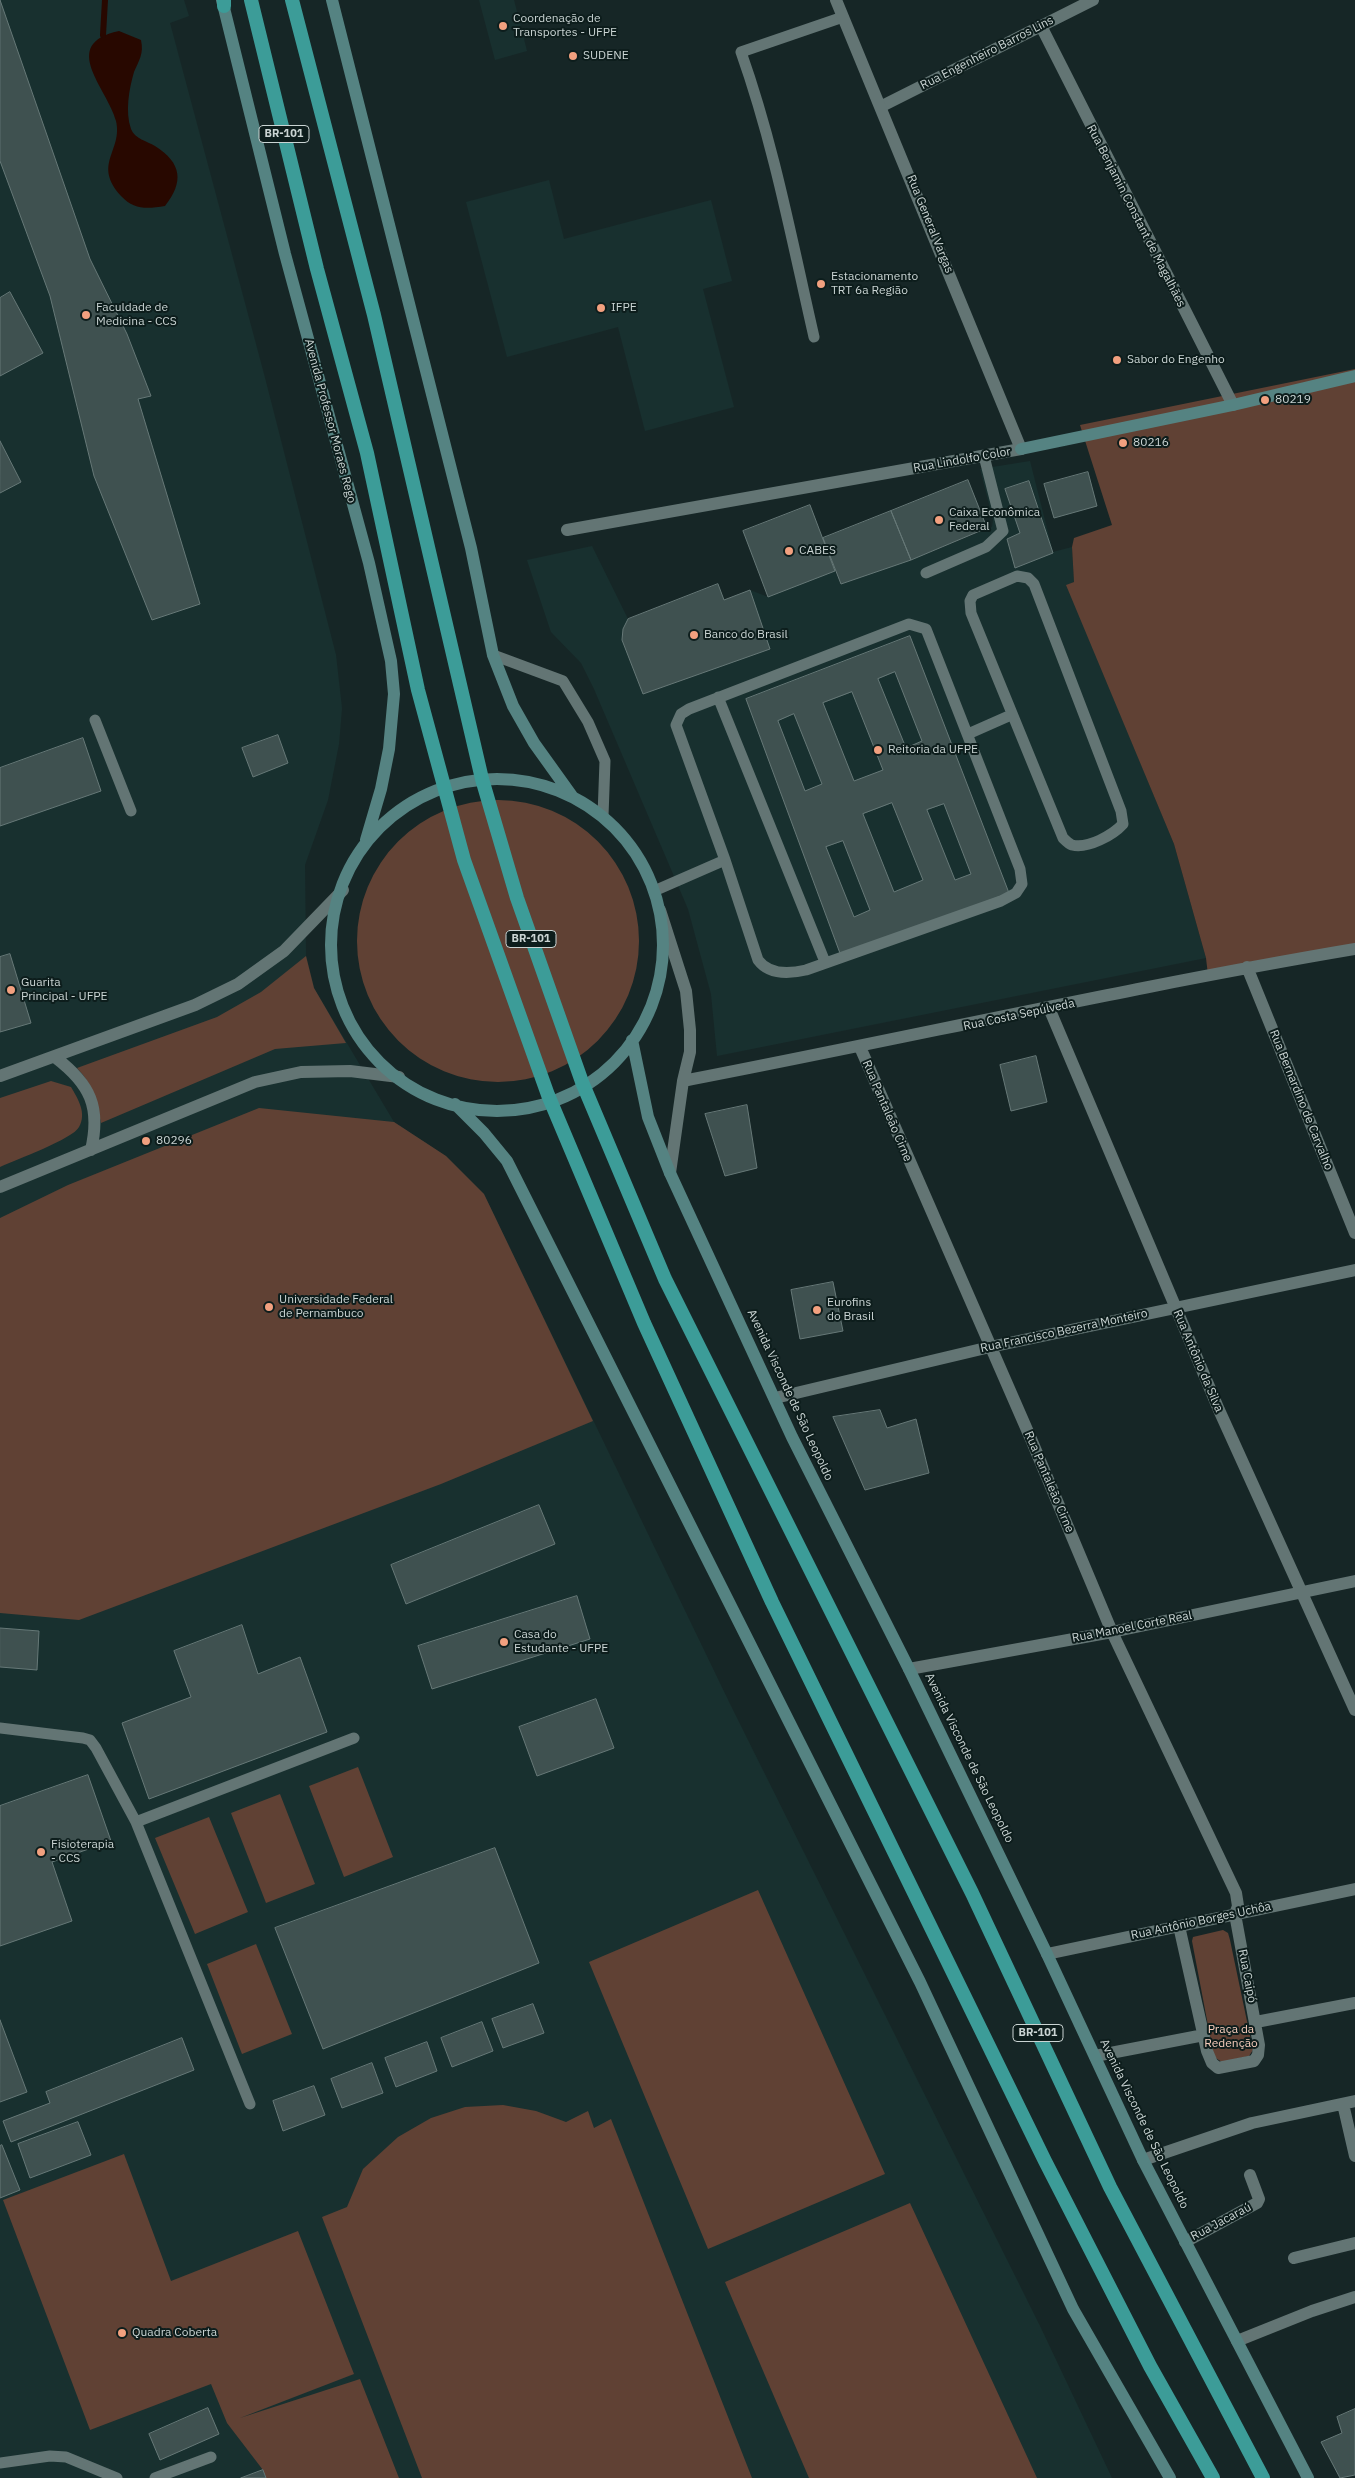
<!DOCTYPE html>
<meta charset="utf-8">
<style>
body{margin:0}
canvas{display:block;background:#162626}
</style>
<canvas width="1355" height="2478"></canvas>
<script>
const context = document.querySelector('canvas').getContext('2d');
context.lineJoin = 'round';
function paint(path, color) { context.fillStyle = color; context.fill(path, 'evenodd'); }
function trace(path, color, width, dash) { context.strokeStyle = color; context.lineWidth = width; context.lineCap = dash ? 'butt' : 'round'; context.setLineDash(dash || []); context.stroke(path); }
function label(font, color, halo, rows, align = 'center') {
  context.font = font + ' "IBM Plex Sans",sans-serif'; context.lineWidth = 4; context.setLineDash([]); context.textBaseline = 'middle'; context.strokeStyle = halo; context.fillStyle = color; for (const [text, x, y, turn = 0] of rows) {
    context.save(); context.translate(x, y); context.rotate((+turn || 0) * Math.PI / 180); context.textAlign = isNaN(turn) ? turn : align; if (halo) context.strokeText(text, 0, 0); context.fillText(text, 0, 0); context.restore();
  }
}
paint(new Path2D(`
 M0,0h184l5,16 -19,7 94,351 72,281 6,53 -3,36 -11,56 -23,65 1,91 8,32 80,134 52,34 38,38 247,512 309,620 72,152h-1112z
 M479,0h35l13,51 -32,9z
 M549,180l15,59 147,-39 21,81 -29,8 31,118 -89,24 -27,-104 -111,30 -41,-155z
 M1030,461l23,91 19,-5 2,35 -7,3 107,259 32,114 -489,98 -6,-62 -23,-85 -94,-220 -13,-26 -30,-31 -24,-72 65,-14 36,73 -5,10 -1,11 21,54 127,-45 -20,-59 18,7 67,-26 6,13 70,-24 81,-33 1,-7 -13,-51z`), '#18302f');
paint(new Path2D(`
 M1355,369v580l-147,26 -2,-17 -32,-114 -108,-259 8,-3 -2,-35 2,-9 38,-13 -32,-100z
 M357 941a141 141 0 1 1 282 0a141 141 0 1 1-282 0Z
 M306,956l8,32 32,55 -71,6 -174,74c-4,-22 -8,-38 -24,-55l140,-51 44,-25z
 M51,1081l20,6c7,12 16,26 8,40 -6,12 -64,33 -79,40v-69z
 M259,1108l135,14 52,34 38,38 109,227 -152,63 -362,136 -79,-7v-395l68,-33z
 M358,1767l35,90 -49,20 -35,-91z
 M280,1794l35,90 -49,19 -35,-90z
 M209,1817l39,95 -53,22 -40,-96z
 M758,1890l127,284 -177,75 -119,-287z
 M1223,1930l5,3 2,7 23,110 -4,6 -27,6 -8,-5 -22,-116 1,-4z
 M256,1944l36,90 -50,20 -35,-90z
 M503,2105l33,6 30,11 22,-11 6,17 17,-9 141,359h-330l-100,-261 25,-10 16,-38 35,-32 33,-19 34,-11z
 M124,2154l47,127 127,-50 56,143 -114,44 120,-39 39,99h-133l-3,-8 -36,-47 -16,-39 -121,46 -87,-230z
 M910,2203l127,275h-228l-84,-196z`), '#604134');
paint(new Path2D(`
 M119,31l22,9c3,14 -2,20 -7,32 -5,17 -9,40 -3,57 4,10 16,12 24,17 27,17 29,36 10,60 -18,3 -31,4 -44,-10 -29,-32 2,-45 -5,-75 -8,-32 -58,-77 3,-90z`), '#280800');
trace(new Path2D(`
 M103,35l2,-35`), '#280800', 6);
const building = new Path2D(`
 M0,0l90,259 37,75 24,62 -13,3 62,205 -48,16 -58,-144 -44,-180 -50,-135z
 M10,292l33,61 -43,23v-78z
 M0,441l21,41 -21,11z
 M1088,472l9,34 -43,12 -10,-34z
 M968,480l19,48 -76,32 -20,-49z
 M1029,481l24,72 -38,15 -8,-29 13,-6 -15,-44z
 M810,505l25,66 -67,26 -25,-66z
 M891,511l20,49 -70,24 -18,-46z
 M718,584l6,16 26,-10 20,59 -127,45 -21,-54 1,-11 5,-10z
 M910,636l99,257 -168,63 -95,-257zM895,672l27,69 -16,7 -28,-69zM852,692l31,78 -29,11 -31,-78zM794,714l28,70 -17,7 -27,-70zM892,803l31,77 -29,12 -31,-78zM944,804l27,70 -16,6 -28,-70zM843,841l27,69 -16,7 -28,-70z
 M278,735l10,28 -35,14 -11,-29z
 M83,738l18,53 -101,35v-58z
 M10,954l21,69 -31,9v-75z
 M1036,1056l11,46 -36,9 -11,-46z
 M747,1105l10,63 -32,8 -20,-62z
 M833,1282l10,49 -43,8 -9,-49z
 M880,1410l7,18 29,-9 13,54 -64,17 -32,-73z
 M539,1505l16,39 -149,60 -15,-39z
 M577,1596l13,43 -158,50 -14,-43z
 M242,1625l16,49 42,-17 27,75 -178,67 -27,-76 69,-26 -17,-46z
 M0,1628l39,3 -2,39 -37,-3z
 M596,1699l18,49 -77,28 -18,-49z
 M88,1775l23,66 -59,21 20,59 -72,25v-140z
 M495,1848l44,115 -216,86 -48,-121z
 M533,2004l11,29 -41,15 -11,-29z
 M0,2020l27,72 -27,10z
 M482,2022l11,29 -41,16 -11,-29z
 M182,2038l12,32 -183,72 -8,-21 47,-18 -4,-11z
 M427,2042l10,29 -41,16 -11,-29z
 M372,2063l11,30 -41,15 -11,-29z
 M314,2086l11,29 -42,16 -10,-30z
 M78,2122l13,33 -61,23 -12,-34z
 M2,2145l18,45 -20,8v-52z
 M208,2408l11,26 -59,26 -11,-26z
 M1355,2409v66l-15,3 -19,-36 21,-9 -5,-16z
 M263,2470l3,8h-25z`);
paint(building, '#3f5150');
trace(building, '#667877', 1);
trace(new Path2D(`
 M814,337c-22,-96 -40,-192 -73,-285l102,-35
 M926,573l60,-26 17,-16 -19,-75
 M1017,576l11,2 6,6 87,227 2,13c-10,11 -35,25 -51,21 -3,-1 -7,-5 -9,-7l-92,-225 -1,-12 3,-6z
 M493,655l70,26 25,41 17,39 -2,55
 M718,697l107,265
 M95,720l36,91
 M968,734l43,-19
 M654,891l71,-31 -49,-135 5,-11 8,-5 220,-85 17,5 94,240 2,15 -6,9 -15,8 -195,69c-17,4 -37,5 -48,-10l-33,-100
 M0,1728l83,10 7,2 6,8 40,74 114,282
 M136,1822l218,-84
 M0,2463l50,-7 16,1 51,21
 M155,2478l56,-21`), '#637574', 11);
trace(new Path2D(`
 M1041,26l192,379
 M882,106l211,-106
 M567,530l454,-81
 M660,910l26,81 4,39v22l-7,29 -13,92
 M1247,967l108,266
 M1049,1008l170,402 136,300
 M860,1047l171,392 81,193 124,261 2,13 -3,8 24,131 -1,10 -4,6 -36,7 -6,-5 -5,-12 -28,-125
 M683,1081c224,-43 447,-94 672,-132
 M775,1398l215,-51 365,-77
 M909,1669l203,-37 243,-51
 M1047,1954l308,-65
 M1256,2022l99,-19
 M1095,2056l109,-21
 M1343,2104l12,52
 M1143,2160l109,-37 103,-22
 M1185,2242l72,-39 2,-4 -9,-24
 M1294,2258l61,-15
 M1237,2341l75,-30 43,-14`), '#637574', 12);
trace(new Path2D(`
 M836,0l185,449
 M56,1058c34,26 45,49 35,92
 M0,1076l195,-71 43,-21 46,-33 59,-61
 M0,1187l255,-105 46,-10 49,-1 49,6`), '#637574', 12);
trace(new Path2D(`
 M222,0l63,254 84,309 22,98 3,33 -5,55 -8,40 -15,51
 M332,0l139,548 22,107 20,51 21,37 38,53
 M1021,449l212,-44 122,-29
 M331 945a166 166 0 1 1 332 0a166 166 0 1 1-332 0Z
 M632,1040l16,77 22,56 122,264 117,232 138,285 96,206 165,318
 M455,1104l29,29 23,28 413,821 153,327 97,169`), '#558382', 12);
trace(new Path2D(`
 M251,0l66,269 50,184 51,237 46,170 84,235 96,228 128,279 273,559 105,205 63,112
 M292,0l82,315 108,464 35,119 65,184 83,197 307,614 138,294 153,291
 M224,6v-6`), '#3c9c98', 14);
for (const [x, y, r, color] of [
 [503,26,5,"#f2a07f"],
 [573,56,5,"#f2a07f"],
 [821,284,5,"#f2a07f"],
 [601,308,5,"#f2a07f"],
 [86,315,5,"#f2a07f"],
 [1117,360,5,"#f2a07f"],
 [1265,400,5,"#f2a07f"],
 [1123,443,5,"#f2a07f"],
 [939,520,5,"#f2a07f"],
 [789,551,5,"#f2a07f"],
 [694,635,5,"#f2a07f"],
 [878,750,5,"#f2a07f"],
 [11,990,5,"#f2a07f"],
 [146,1141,5,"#f2a07f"],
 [269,1307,5,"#f2a07f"],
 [817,1310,5,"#f2a07f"],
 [504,1642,5,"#f2a07f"],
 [41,1852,5,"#f2a07f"],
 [122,2333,5,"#f2a07f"]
]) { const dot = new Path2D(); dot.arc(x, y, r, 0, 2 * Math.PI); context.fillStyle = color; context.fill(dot); trace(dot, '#0d1d1c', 2); }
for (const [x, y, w] of [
 [284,134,50],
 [531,939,50],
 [1038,2033,50]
]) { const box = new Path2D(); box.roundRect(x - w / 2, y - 8.5, w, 17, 4); context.fillStyle = '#0d1d1c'; context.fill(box); trace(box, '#cad4d3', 1); }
label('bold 11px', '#cad4d3', null, [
 ["BR-101",284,134],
 ["BR-101",531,939],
 ["BR-101",1038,2033]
]);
label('12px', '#cad4d3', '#0d1d1c', [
 ["Coordenação de",513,19],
 ["Transportes - UFPE",513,33],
 ["SUDENE",583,56],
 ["Estacionamento",831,277],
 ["TRT 6a Região",831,291],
 ["Faculdade de",96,308],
 ["Medicina - CCS",96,322],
 ["IFPE",611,308],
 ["Sabor do Engenho",1127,360],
 ["80219",1275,400],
 ["80216",1133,443],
 ["Caixa Econômica",949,513],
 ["Federal",949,527],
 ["CABES",799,551],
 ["Banco do Brasil",704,635],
 ["Reitoria da UFPE",888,750],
 ["Guarita",21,983],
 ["Principal - UFPE",21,997],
 ["80296",156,1141],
 ["Universidade Federal",279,1300],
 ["de Pernambuco",279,1314],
 ["Eurofins",827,1303],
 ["do Brasil",827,1317],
 ["Casa do",514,1635],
 ["Estudante - UFPE",514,1649],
 ["Fisioterapia",51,1845],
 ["- CCS",51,1859],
 ["Quadra Coberta",132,2333]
], 'left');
label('12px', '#cad4d3', '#0d1d1c', [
 ["Rua Engenheiro Barros Lins",987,53,-27],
 ["Rua Benjamin Constant de Magalhães",1136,216,63],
 ["Rua General Vargas",930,224,68],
 ["Avenida Professor Moraes Rego",330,421,75],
 ["Rua Lindolfo Color",962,460,-10],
 ["Rua Costa Sepúlveda",1019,1015,-12],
 ["Rua Bernardino de Carvalho",1301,1100,68],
 ["Rua Pantaleão Cirne",887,1111,67],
 ["Rua Francisco Bezerra Monteiro",1064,1331,-12],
 ["Rua Antônio da Silva",1198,1361,67],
 ["Avenida Visconde de São Leopoldo",790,1395,65],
 ["Rua Pantaleão Cirne",1049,1482,67],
 ["Rua Manoel Corte Real",1132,1627,-11],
 ["Avenida Visconde de São Leopoldo",969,1758,64],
 ["Rua Antônio Borges Uchôa",1201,1921,-12],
 ["Rua Caipó",1247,1976,79],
 ["Avenida Visconde de São Leopoldo",1144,2124,64],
 ["Rua Jacaraú",1221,2222,-28]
]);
label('12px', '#f7cdbc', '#0d1d1c', [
 ["Praça da",1231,2030],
 ["Redenção",1231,2044]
]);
</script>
